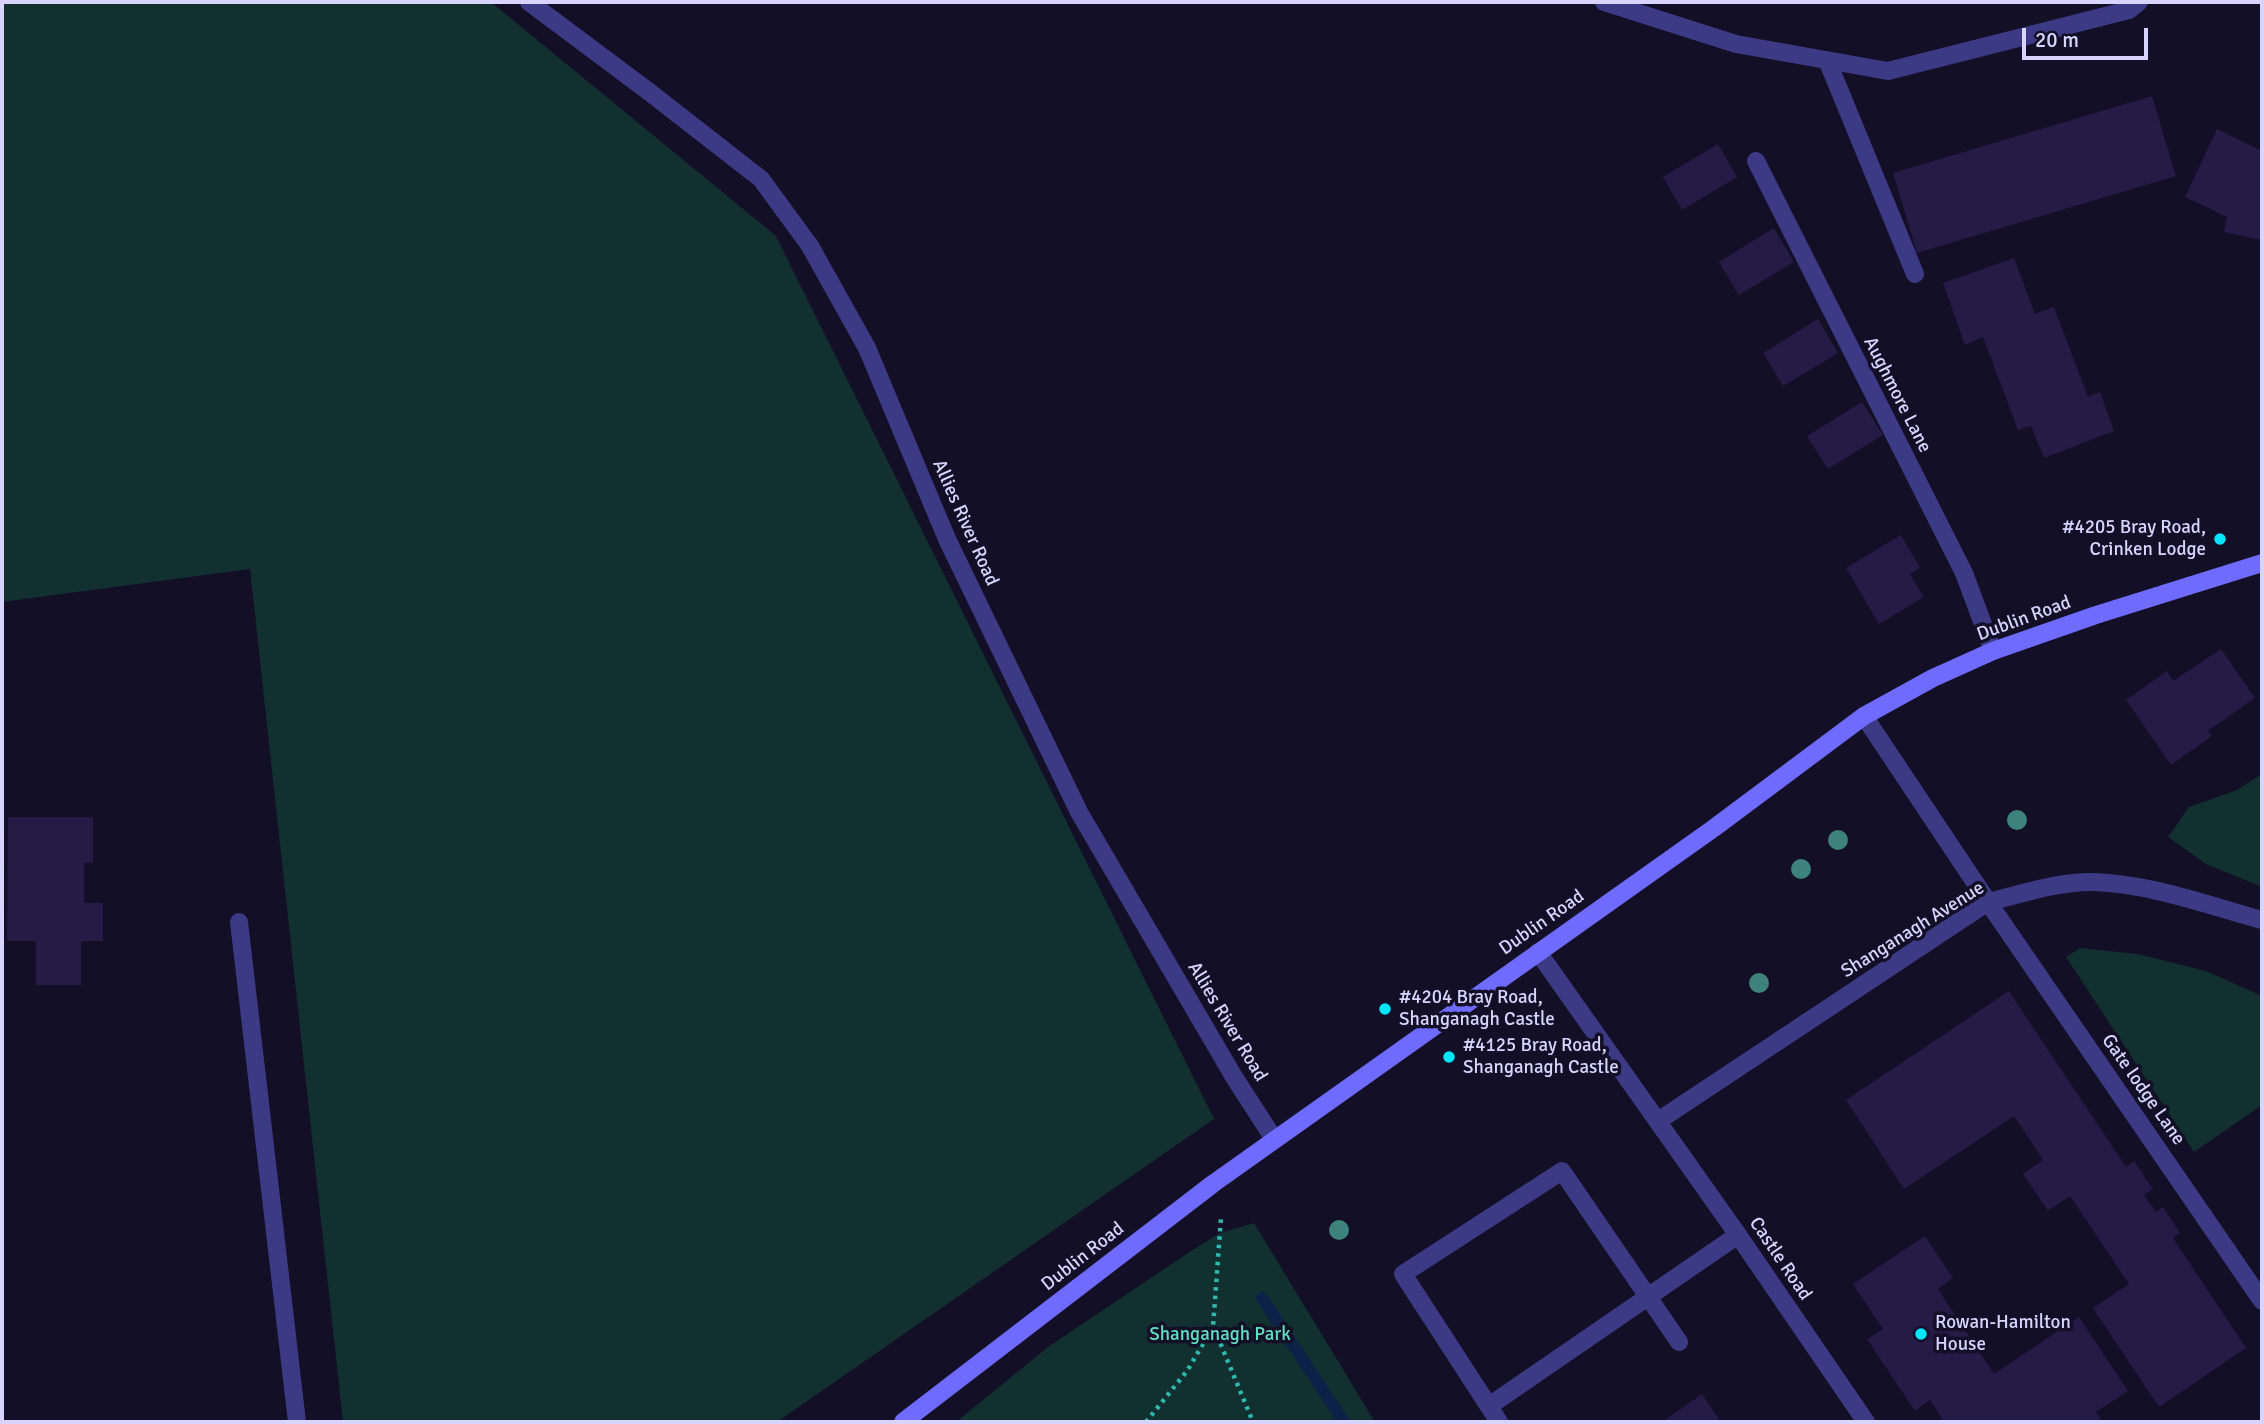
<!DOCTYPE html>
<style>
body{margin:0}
#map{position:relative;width:2264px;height:1424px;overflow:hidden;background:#130f26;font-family:Signika,sans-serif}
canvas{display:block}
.frame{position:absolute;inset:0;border:4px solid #d9d4ff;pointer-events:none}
.scale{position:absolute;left:2022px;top:28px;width:126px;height:32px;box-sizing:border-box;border:4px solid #d9d4ff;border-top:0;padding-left:9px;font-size:21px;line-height:24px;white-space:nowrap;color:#d9d4ff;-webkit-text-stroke:5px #130f26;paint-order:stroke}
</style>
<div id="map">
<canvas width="2264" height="1424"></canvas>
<div class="frame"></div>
<div class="scale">20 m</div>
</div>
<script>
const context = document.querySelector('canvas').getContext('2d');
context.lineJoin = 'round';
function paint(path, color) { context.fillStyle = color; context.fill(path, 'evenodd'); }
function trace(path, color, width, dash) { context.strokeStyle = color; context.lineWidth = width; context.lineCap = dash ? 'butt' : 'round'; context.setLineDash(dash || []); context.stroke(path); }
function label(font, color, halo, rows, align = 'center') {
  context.font = font + ' Signika,sans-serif'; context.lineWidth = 7; context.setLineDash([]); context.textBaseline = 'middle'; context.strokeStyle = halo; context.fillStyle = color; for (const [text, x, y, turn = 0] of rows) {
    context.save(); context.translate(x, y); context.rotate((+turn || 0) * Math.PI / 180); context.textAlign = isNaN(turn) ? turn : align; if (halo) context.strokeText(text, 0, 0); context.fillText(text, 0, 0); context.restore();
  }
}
paint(new Path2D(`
 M2,2h489l285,234 438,883 -437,303h-434l-93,-853 -248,33z
 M2262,774v113l-56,-23 -38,-27 21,-30 48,-17z
 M2080,948l58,6 68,17 56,25v109l-68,47 -128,-195z
 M1254,1223l121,199h-419l92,-75 143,-96 29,-18z`), '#12302f');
trace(new Path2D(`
 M1262,1298l82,124`), '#0c2248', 12);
paint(new Path2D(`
 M2152,96l24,80 -259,77 -24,-80z
 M2217,129l45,22v89l-38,-8 3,-15 -42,-20z
 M1718,144l19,33 -55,33 -19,-33z
 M1774,228l20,34 -55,33 -20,-33z
 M2014,258l21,56 19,-7 34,90 12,-5 14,39 -70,27 -13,-32 -13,4 -35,-93 -18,8 -22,-62z
 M1818,319l20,34 -55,33 -20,-33z
 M1862,402l21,33 -55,34 -21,-33z
 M1901,535l19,33 -10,6 14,23 -45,27 -33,-56z
 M2221,649l34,49 -47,33 4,5 -41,29 -45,-65 41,-29 6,10z
 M8,817h85v46h-9v40h19v38h-22v44h-45v-44h-29z
 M2009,991l117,176 8,-6 19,28 -9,6 12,17 7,-5 17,26 -7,5 73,110 -87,59 -66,-99 36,-24 -59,-88 -22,15 -25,-37 20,-14 -29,-44 -110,73 -58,-89z
 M1925,1236l28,42 -15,11 56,85 85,-57 49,74 -32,21 6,10h-158l-14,-22 -15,11 -48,-72 16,-10 -30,-45z
 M1702,1394l19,28h-59z`), '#241b47');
trace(new Path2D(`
 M1214,1328l39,94
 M1146,1422l41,-51 26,-44 8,-109`), '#2fb8b0', 4.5, [3.5, 5]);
trace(new Path2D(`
 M1604,2l132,42 152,27 241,-61 10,-8
 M1827,60l88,214
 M239,922l58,500
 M1489,1406l249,-171
 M1499,1422l-96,-148 159,-103 117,171`), '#3d3a85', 18);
trace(new Path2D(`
 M1864,716l124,186 274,399`), '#3d3a85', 18);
trace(new Path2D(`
 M529,2l119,89 113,88 49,67 57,102 80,191 132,273 155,265 40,62
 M1756,161l208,412 29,78
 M1538,952l200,283 128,187
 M1658,1121l330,-219c34,-8 71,-21 106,-20 57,2 113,23 168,38`), '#3d3a85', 18);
trace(new Path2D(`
 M903,1422l311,-239 500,-355 150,-112 69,-38 60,-27 103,-36 166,-52`), '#6f6bff', 18);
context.fillStyle = '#3d827b';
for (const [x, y] of [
 [2017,820],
 [1838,840],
 [1801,869],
 [1759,983],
 [1339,1230]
]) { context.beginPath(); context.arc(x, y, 10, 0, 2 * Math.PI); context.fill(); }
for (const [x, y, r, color] of [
 [2220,539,7,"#00e5ff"],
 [1385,1009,7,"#00e5ff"],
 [1449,1057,7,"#00e5ff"],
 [1921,1334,7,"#00e5ff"]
]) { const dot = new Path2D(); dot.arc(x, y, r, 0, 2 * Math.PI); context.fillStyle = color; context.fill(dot); trace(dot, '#130f26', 2.5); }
label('19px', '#d9d4ff', '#130f26', [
 ["Aughmore Lane",1897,395,63],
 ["Allies River Road",965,523,66],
 ["Dublin Road",2024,619,-20],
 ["Dublin Road",1542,923,-35],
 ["Shanganagh Avenue",1913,930,-32],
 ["Allies River Road",1227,1022,59],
 ["Gate lodge Lane",2143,1090,55],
 ["Dublin Road",1083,1257,-38],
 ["Castle Road",1780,1259,56]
]);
label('19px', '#d9d4ff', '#130f26', [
 ["#4205 Bray Road,",2206,528,"right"],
 ["Crinken Lodge",2206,550,"right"],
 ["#4204 Bray Road,",1399,998],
 ["Shanganagh Castle",1399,1020],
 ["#4125 Bray Road,",1463,1046],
 ["Shanganagh Castle",1463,1068],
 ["Rowan-Hamilton",1935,1323],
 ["House",1935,1345]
], 'left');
label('19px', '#5fe0c0', '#130f26', [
 ["Shanganagh Park",1220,1335]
]);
</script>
